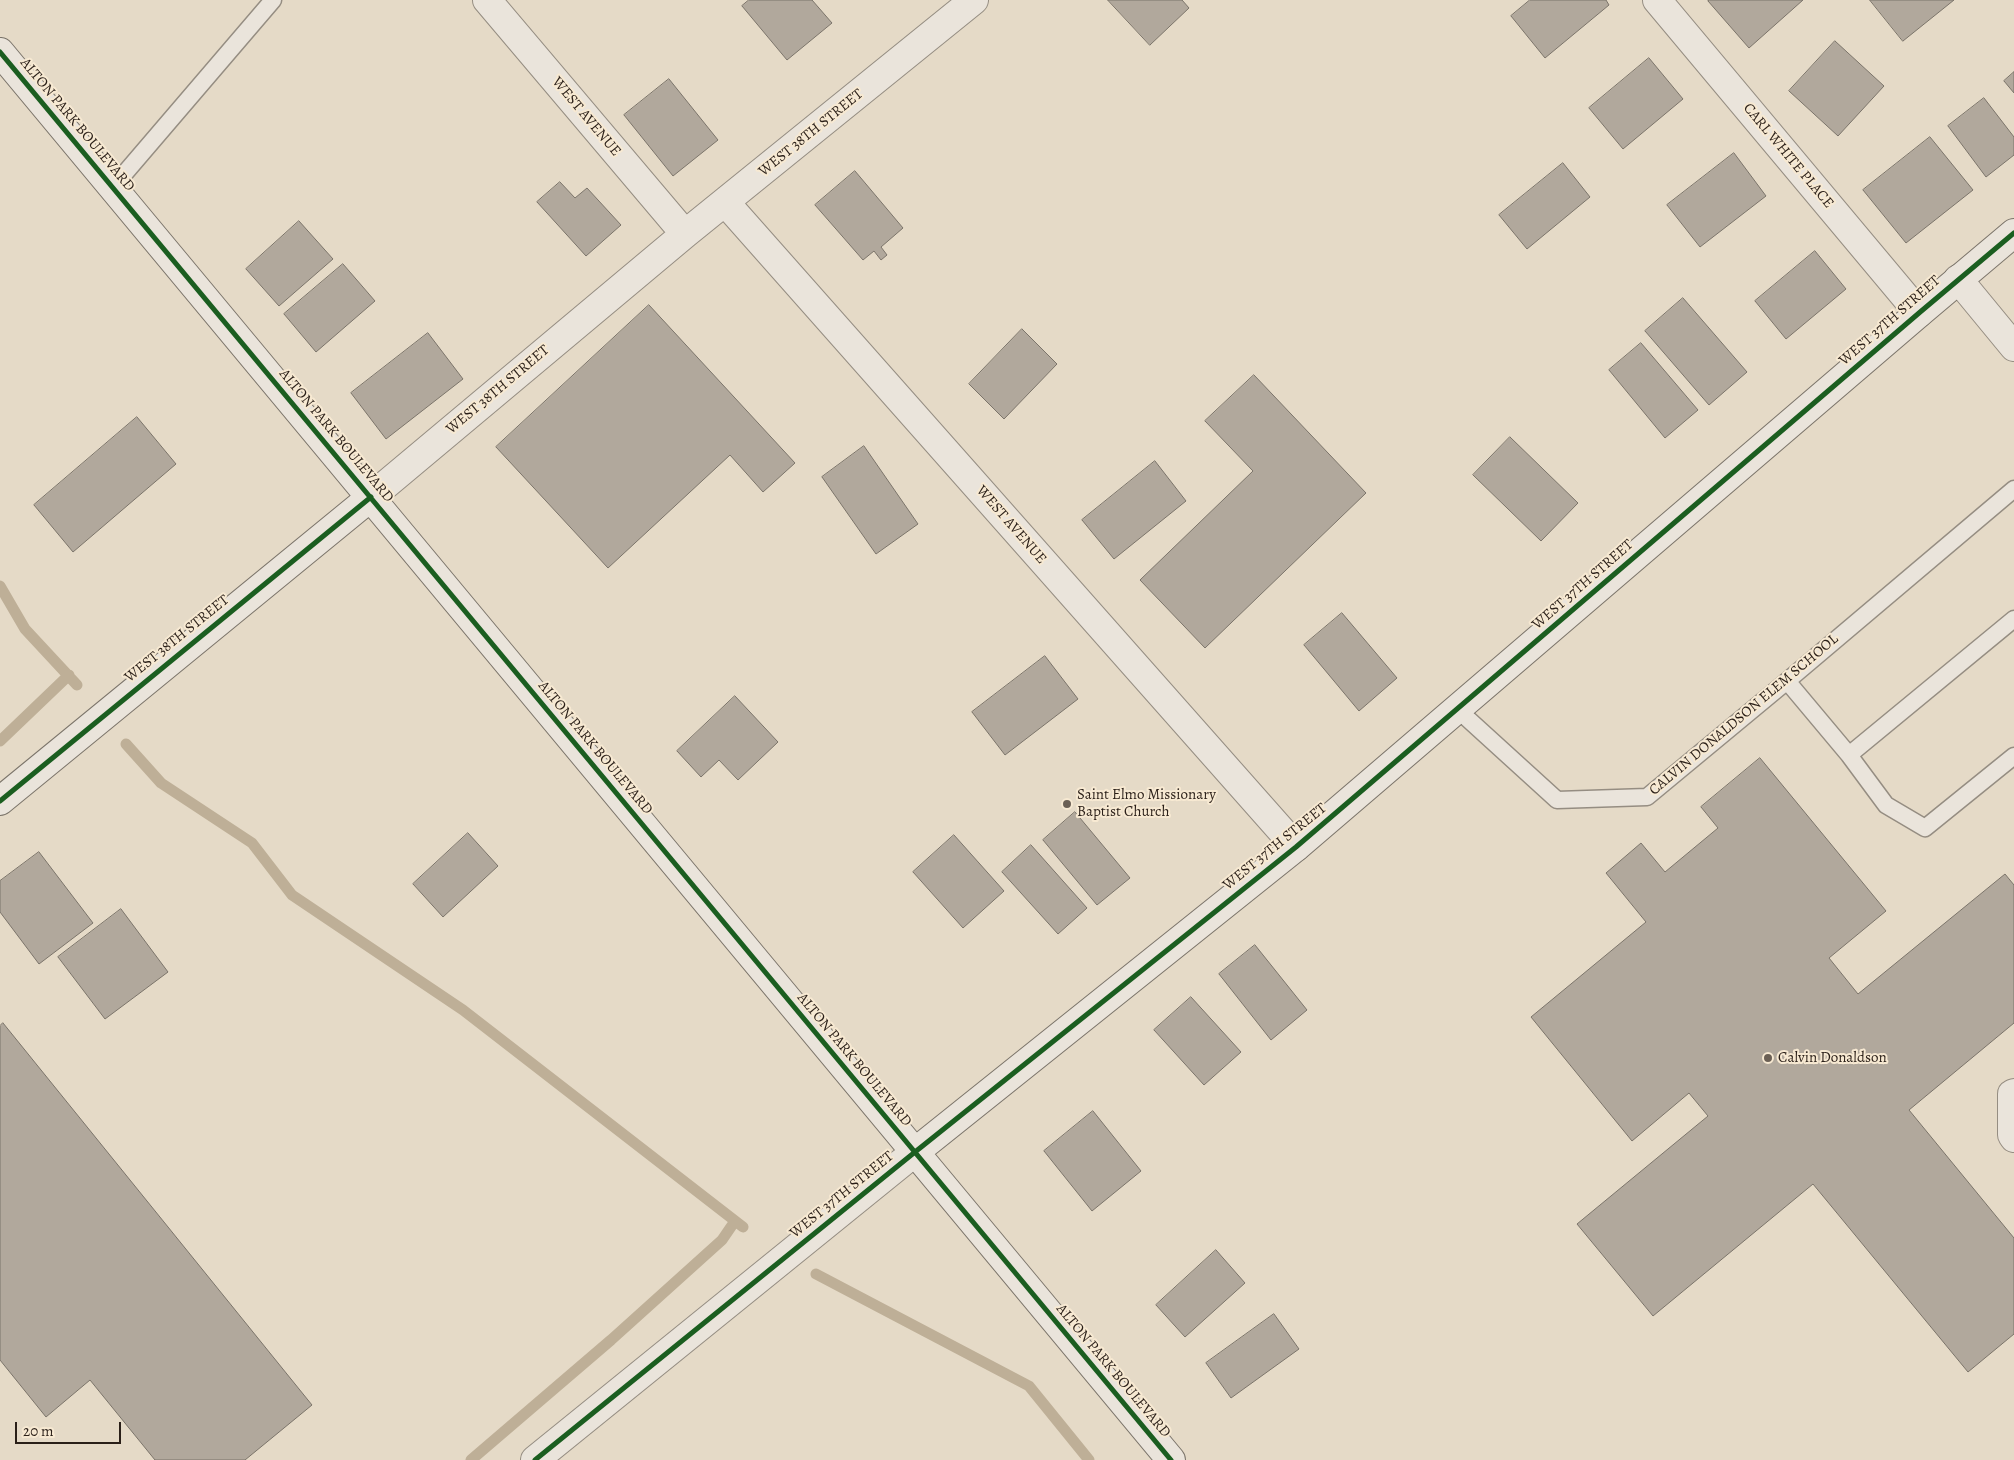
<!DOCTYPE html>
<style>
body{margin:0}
#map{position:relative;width:2014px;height:1460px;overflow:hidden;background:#e5dac7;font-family:Alegreya,serif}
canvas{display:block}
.scale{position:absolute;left:15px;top:1422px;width:106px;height:22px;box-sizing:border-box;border:2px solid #2a1f18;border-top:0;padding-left:6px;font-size:15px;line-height:18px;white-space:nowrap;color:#2a1f18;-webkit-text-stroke:4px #f7e9d2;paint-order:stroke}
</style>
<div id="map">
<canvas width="2014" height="1460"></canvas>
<div class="scale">20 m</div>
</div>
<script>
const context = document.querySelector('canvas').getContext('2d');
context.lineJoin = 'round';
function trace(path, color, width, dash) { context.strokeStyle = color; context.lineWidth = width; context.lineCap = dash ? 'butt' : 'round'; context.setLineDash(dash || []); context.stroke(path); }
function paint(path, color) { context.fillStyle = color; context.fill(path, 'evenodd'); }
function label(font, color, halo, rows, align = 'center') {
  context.font = font + ' Alegreya,serif'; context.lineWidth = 4; context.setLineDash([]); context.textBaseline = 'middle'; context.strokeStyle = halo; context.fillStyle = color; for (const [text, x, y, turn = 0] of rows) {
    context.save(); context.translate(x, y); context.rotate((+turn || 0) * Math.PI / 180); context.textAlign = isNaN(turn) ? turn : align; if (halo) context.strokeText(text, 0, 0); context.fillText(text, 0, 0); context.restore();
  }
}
trace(new Path2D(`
 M0,586l25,43 52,56
 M0,741l69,-66
 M126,744l35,39 91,60 40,52 171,115 280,217
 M816,1274l213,112 60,74
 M471,1460l140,-120 111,-100 13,-19`), '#beaf97', 11);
const building = new Path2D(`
 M749,0h63l20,23 -45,37 -45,-54z
 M1108,0h74l7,8 -39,37z
 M1530,0h76l3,5 -64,53 -34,-42z
 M1710,0h93l-54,48 -41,-47z
 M1870,0h84l-51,41z
 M1835,41l49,45 -46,50 -49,-45z
 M1649,58l34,41 -60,50 -34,-41z
 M2014,72v21l-10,-12z
 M669,79l49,61 -45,36 -49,-61z
 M1984,98l30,39v18l-28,22 -38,-51z
 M1930,137l43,53 -67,53 -43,-53z
 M1734,153l32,43 -66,51 -33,-42z
 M1563,163l27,34 -63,52 -28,-34z
 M855,171l48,57 -22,19 6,8 -6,5 -7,-9 -11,9 -48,-55z
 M560,182l15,16 12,-10 34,37 -35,31 -49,-54z
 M299,221l34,38 -54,47 -33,-37z
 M1815,251l31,38 -60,50 -31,-38z
 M343,264l32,37 -59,51 -32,-38z
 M1683,298l64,74 -38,33 -64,-74z
 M649,305l146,158 -32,29 -33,-37 -122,113 -112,-121z
 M1022,329l35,35 -53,55 -35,-35z
 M428,333l35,46 -77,60 -35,-46z
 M1641,343l57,67 -33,28 -56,-68z
 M1254,375l112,118 -161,155 -65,-68 113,-109 -48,-50z
 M137,417l39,47 -103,88 -39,-47z
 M1510,437l68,66 -37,38 -68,-66z
 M864,446l54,78 -42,30 -54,-77z
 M1155,461l31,40 -72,58 -32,-39z
 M1342,613l55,65 -38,33 -55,-66z
 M1045,656l33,43 -73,56 -33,-43z
 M735,696l43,46 -40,38 -19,-20 -18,17 -24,-26z
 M1760,758l126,153 -57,47 29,36 147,-120 9,11v138l-105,87 105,128v96l-46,38 -155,-188 -160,132 -76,-92 131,-108 -19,-23 -57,48 -101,-124 115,-95 -40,-49 35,-30 24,29 53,-44 -17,-21z
 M1075,812l55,66 -33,27 -54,-65z
 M468,833l30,33 -55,51 -30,-33z
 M954,835l50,56 -41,37 -50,-56z
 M1031,845l56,63 -29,26 -56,-62z
 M39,852l54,71 -54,41 -39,-52v-31z
 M121,909l47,63 -63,47 -47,-62z
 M1255,945l52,65 -36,30 -52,-66z
 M1191,997l50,55 -37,33 -50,-55z
 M3,1023l309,382 -67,55h-90l-65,-80 -44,37 -46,-57v-334z
 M1093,1111l48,60 -49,40 -48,-60z
 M1216,1250l29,33 -60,54 -29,-32z
 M1274,1314l25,35 -68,49 -25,-35z`);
paint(building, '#b1a89c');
trace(building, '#7b746a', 1);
const lane = new Path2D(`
 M113,187l160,-187
 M1787,681l62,74 37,50 39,23 89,-72
 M1457,709l100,91 90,-3 140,-116 227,-192
 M1849,755l165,-136`);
const street = new Path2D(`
 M487,0l198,234
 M1657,0l262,313
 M725,202l571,645
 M1958,279l56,68
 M371,497l314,-263 289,-234
 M2014,1093l-2,1v41l2,3
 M535,1460l380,-308`);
const secondary = new Path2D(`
 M0,52l1171,1408
 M0,801l371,-304
 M915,1152l381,-305 623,-534 95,-80`);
trace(lane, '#958d82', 19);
trace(street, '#958d82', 30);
trace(secondary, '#7b746a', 30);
trace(lane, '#eae4db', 16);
trace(street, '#eae4db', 28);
trace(secondary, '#eae4db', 28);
trace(new Path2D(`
 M0,52l1171,1408
 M0,801l371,-304
 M535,1460l380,-308 381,-305 623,-534 95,-80`), '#1b5e20', 5);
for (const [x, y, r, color] of [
 [1067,804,5,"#6b6055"],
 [1768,1058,5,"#6b6055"]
]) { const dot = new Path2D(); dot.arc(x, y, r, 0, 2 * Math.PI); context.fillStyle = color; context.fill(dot); trace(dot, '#f7e9d2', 2); }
label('15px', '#2a1f18', '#f7e9d2', [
 ["WEST AVENUE",586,117,50],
 ["ALTON PARK BOULEVARD",77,125,50],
 ["WEST 38TH STREET",811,133,-39],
 ["CARL WHITE PLACE",1788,156,50],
 ["WEST 37TH STREET",1890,321,-41],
 ["WEST 38TH STREET",498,390,-40],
 ["ALTON PARK BOULEVARD",336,436,50],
 ["WEST AVENUE",1011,525,49],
 ["WEST 37TH STREET",1583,585,-41],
 ["WEST 38TH STREET",177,639,-39],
 ["CALVIN DONALDSON ELEM SCHOOL",1744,715,-40],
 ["ALTON PARK BOULEVARD",595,748,50],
 ["WEST 37TH STREET",1275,847,-39],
 ["ALTON PARK BOULEVARD",854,1060,50],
 ["WEST 37TH STREET",842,1195,-39],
 ["ALTON PARK BOULEVARD",1113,1371,50]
]);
label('15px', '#2a1f18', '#f7e9d2', [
 ["Saint Elmo Missionary",1077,795],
 ["Baptist Church",1077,812],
 ["Calvin Donaldson",1778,1058]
], 'left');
</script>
